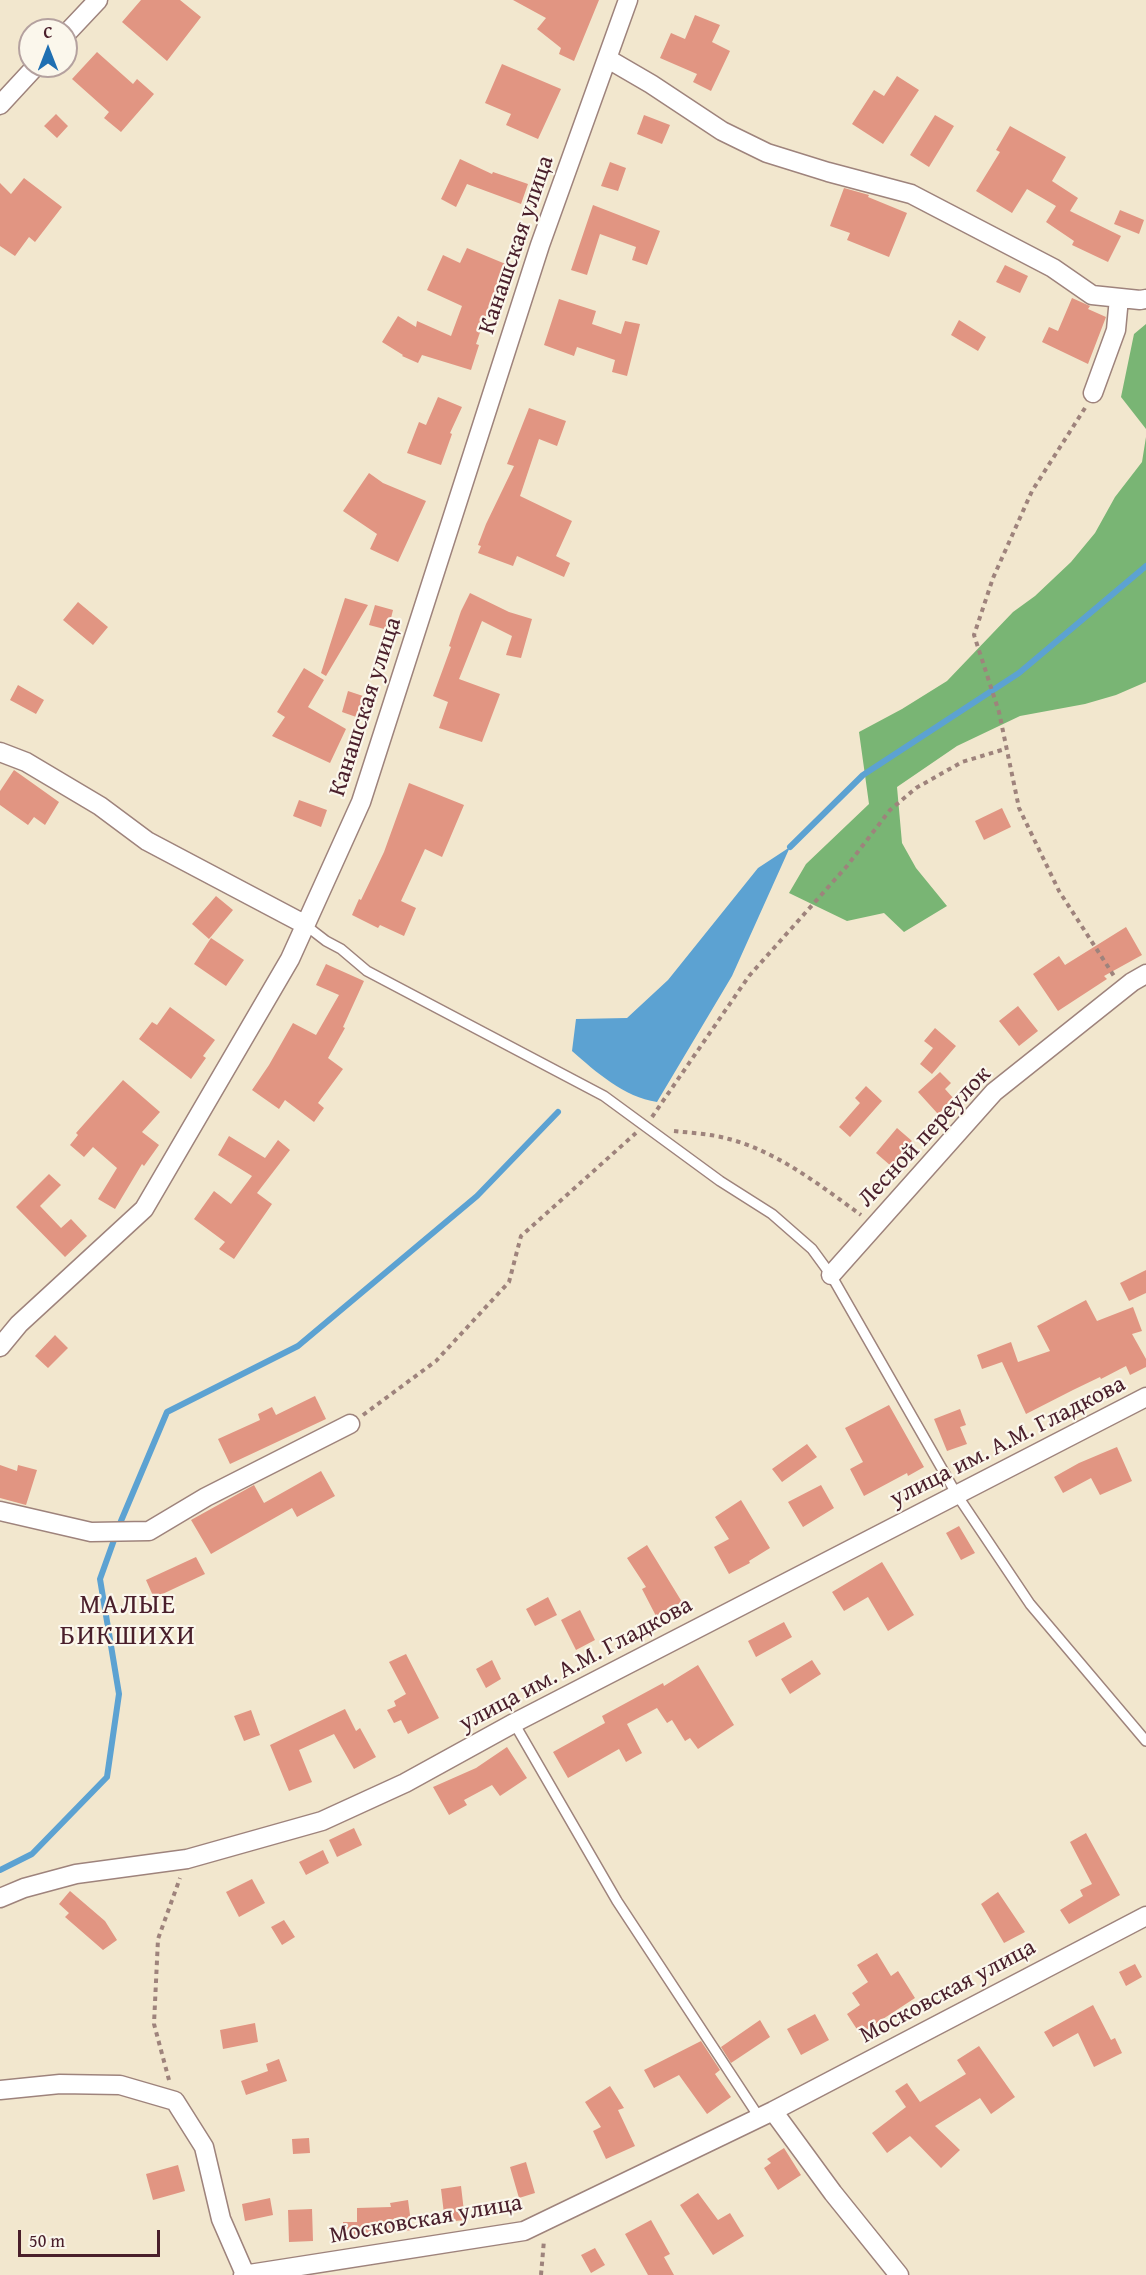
<!DOCTYPE html>
<meta charset="utf-8">
<style>
body{margin:0}
#map{position:relative;width:1146px;height:2275px;overflow:hidden;background:#f2e7ce;font-family:"Gentium Book Plus",serif}
canvas{display:block}
.north{position:absolute;left:18px;top:18px;width:60px;height:60px;box-sizing:border-box;background:#fbf7ec;border:2px solid #b4a19f;border-radius:50%;rotate:0deg;font-size:16px;font-weight:700;line-height:24px;text-align:center;color:#4a1f2b}
.north::after{content:'';display:block;margin:auto;width:21px;height:27px;background:#1f6fb2;clip-path:polygon(50% 0,100% 100%,50% 72%,0 100%)}
.scale{position:absolute;left:18px;top:2230px;width:142px;height:27px;box-sizing:border-box;border:3px solid #4a1f2b;border-top:0;padding-left:8px;font-size:18px;line-height:21px;white-space:nowrap;color:#4a1f2b;-webkit-text-stroke:4px #fbf7ec;paint-order:stroke}
</style>
<div id="map">
<canvas width="1146" height="2275"></canvas>
<div class="north">С</div>
<div class="scale">50 m</div>
</div>
<script>
const context = document.querySelector('canvas').getContext('2d');
context.lineJoin = 'round';
function paint(path, color) { context.fillStyle = color; context.fill(path, 'evenodd'); }
function trace(path, color, width, dash) { context.strokeStyle = color; context.lineWidth = width; context.lineCap = dash ? 'butt' : 'round'; context.setLineDash(dash || []); context.stroke(path); }
function label(font, color, halo, rows, align = 'center') {
  context.font = font + ' "Gentium Book Plus",serif'; context.lineWidth = 4.5; context.setLineDash([]); context.textBaseline = 'middle'; context.strokeStyle = halo; context.fillStyle = color; for (const [text, x, y, turn = 0] of rows) {
    context.save(); context.translate(x, y); context.rotate((+turn || 0) * Math.PI / 180); context.textAlign = isNaN(turn) ? turn : align; if (halo) context.strokeText(text, 0, 0); context.fillText(text, 0, 0); context.restore();
  }
}
paint(new Path2D(`
 M1146,324v105l-25,-32 13,-63z
 M1146,437v245l-30,13 -31,9 -65,12 -63,30 -60,41 5,56 14,25 31,38 -43,26 -20,-19 -37,8 -58,-28 17,-29 63,-60 -10,-72 43,-23 45,-28 66,-69 22,-16 36,-34 24,-29 20,-36 27,-35z`), '#79b574');
paint(new Path2D(`
 M790,847l-58,129 -75,126c-33,-5 -61,-30 -85,-51l4,-32 51,-1 41,-38 90,-112z`), '#5ca2d2');
trace(new Path2D(`
 M790,847l73,-72 156,-102 127,-107
 M121,1521l46,-109 131,-66 179,-150 81,-84
 M0,1870l32,-16 75,-77 12,-83 -19,-115 14,-39`), '#5ca2d2', 6);
paint(new Path2D(`
 M141,0h39l21,17 -34,44 -45,-39z
 M513,0h86l-25,61 -15,-7 2,-6 -24,-19 9,-11z
 M695,15l25,10 -8,17 18,9 -19,40 -18,-9 4,-8 -37,-16 11,-25 14,6z
 M97,52l36,32 4,-5 17,15 -33,38 -17,-14 5,-6 -37,-33z
 M502,64l59,25 -23,50 -32,-14 5,-11 -26,-11z
 M897,76l22,14 -36,54 -31,-20 22,-34 10,6z
 M56,114l12,12 -11,12 -13,-12z
 M644,115l26,10 -8,19 -25,-10z
 M935,115l19,11 -25,41 -19,-12z
 M1010,126l56,31 -14,24 26,17 -8,13 51,25 -13,26 -36,-17 2,-4 -28,-19 10,-16 -29,-17 -15,24 -36,-22 24,-39 -4,-2z
 M460,159l32,15 1,-2 35,12 -7,20 -54,-20 -11,23 -15,-8z
 M610,162l16,6 -8,23 -17,-5z
 M24,178l38,29 -27,35 -6,-5 -14,19 -15,-10v-63l11,11z
 M844,188l25,7 -1,2 39,16 -18,44 -42,-17 3,-7 -20,-7z
 M593,205l67,26 -13,34 -15,-5 4,-13 -36,-13 -13,41 -16,-5z
 M1120,210l24,10 -5,14 -25,-10z
 M467,248l41,17 -12,28 -2,-1 -18,52 3,1 -8,25 -49,-15 -4,8 -16,-7 1,-1 -21,-13 16,-26 18,11 1,-6 34,15 11,-30 -35,-16 16,-35 17,8z
 M1005,265l23,11 -8,17 -24,-11z
 M1072,298l18,8 -2,3 18,8 -18,47 -46,-22 7,-15 9,4z
 M559,299l37,12 -4,13 29,10 4,-13 15,3 -13,52 -15,-4 3,-12 -38,-13 -3,9 -30,-11z
 M959,320l27,17 -8,14 -27,-16z
 M438,397l24,10 -12,26 2,1 -11,31 -34,-12 12,-31 7,3z
 M529,408l37,13 -9,25 -18,-7 -19,57 52,25 -16,35 14,7 -6,14 -47,-21 -4,10 -35,-13 3,-7 -3,-1 8,-21 28,-58 -7,-2z
 M369,473l14,10 43,18 -28,61 -28,-13 7,-15 -34,-23z
 M470,593l39,19 23,7 -11,39 -15,-3 6,-19 -30,-15 -23,58 41,15 -18,48 -43,-14 9,-26 -15,-6 18,-49 -2,-1 12,-35z
 M345,598l23,7 -42,71 -5,-3z
 M78,602l30,25 -15,18 -30,-25z
 M375,605l18,5 -5,20 -19,-5z
 M304,668l20,12 -16,27 38,22 -16,34 -58,-27 13,-19 -8,-5z
 M18,685l26,15 -8,14 -26,-14z
 M348,691l18,6 -7,21 -17,-6z
 M14,770l45,32 -14,23 -11,-8 -6,8 -28,-20v-14z
 M409,783l55,22 -22,52 -17,-8 -24,52 15,7 -12,28 -24,-11 -2,3 -26,-13 7,-16 2,1 23,-48z
 M299,800l28,10 -6,17 -28,-11z
 M1002,808l9,19 -27,13 -9,-19z
 M216,896l17,14 -24,29 -17,-15z
 M1126,927l16,28 -38,21 3,3 -49,32 -25,-37 26,-18 6,9z
 M211,938l33,22 -18,26 -32,-22z
 M326,964l38,17 -21,46 2,1 -17,30 15,11 -25,34 6,5 -10,14 -29,-22 -6,9 -27,-19 17,-25 24,-42 23,12 23,-40 -23,-10z
 M1018,1006l20,25 -19,15 -20,-25z
 M170,1007l45,33 -12,16 3,2 -15,21 -52,-40 13,-17 5,3z
 M935,1028l21,18 -24,28 -12,-10 13,-16 -9,-7z
 M940,1072l11,11 -6,6 9,10 -16,15 -20,-22z
 M123,1080l37,32 -18,20 17,13 -15,21 -2,-2 -27,45 -17,-10 19,-31 -24,-21 -9,10 -14,-12 8,-10 -2,-2z
 M866,1086l16,15 -32,36 -11,-10 21,-24 -5,-5z
 M897,1128l15,13 -21,25 -15,-13z
 M229,1136l36,22 13,-18 12,10 -33,43 15,11 -38,55 -15,-10 6,-7 -31,-23 20,-28 17,13 21,-28 -34,-21z
 M49,1174l12,11 -21,21 21,22 10,-9 16,17 -22,21 -49,-50z
 M1146,1270v23l-17,8 -9,-18z
 M1086,1300l11,21 36,-14 9,24 -10,3 14,25v8l-16,8 -4,-9 -25,13 -1,-2 -27,13 -47,24 -24,-52 -20,7 -5,-14 34,-13 7,20 32,-11 -13,-25z
 M55,1335l13,13 -20,20 -13,-12z
 M315,1396l11,23 -96,45 -12,-25 42,-19 -2,-6 14,-7 4,8z
 M889,1405l35,62 -16,9 -1,-3 -43,23 -14,-27 13,-7 -18,-34z
 M960,1409l6,16 -6,2 7,17 -20,7 -13,-32z
 M807,1444l10,13 -35,25 -10,-13z
 M1117,1447l15,34 -32,14 -9,-17 -28,15 -9,-16 25,-14z
 M0,1465l17,6 1,-6 19,5 -11,35 -26,-7z
 M321,1471l14,25 -38,21 -5,-9 -81,46 -20,-34 63,-35 10,18z
 M821,1485l13,23 -31,19 -15,-25z
 M741,1500l29,48 -21,13 1,2 -21,11 -15,-27 15,-8 -14,-22z
 M959,1526l16,27 -14,7 -15,-27z
 M647,1545l35,57 -26,14 -14,-27 4,-2 -19,-29z
 M196,1557l9,17 -51,24 -8,-18z
 M882,1562l32,53 -26,16 -20,-34 -24,14 -12,-19z
 M548,1597l9,18 -22,11 -9,-17z
 M580,1610l15,30 -19,10 -15,-30z
 M784,1622l8,15 -36,20 -8,-16z
 M406,1654l33,64 -31,16 -7,-14 -7,3 -7,-13 9,-4 -2,-5 12,-7 -17,-32z
 M492,1660l9,19 -15,9 -10,-19z
 M812,1660l9,14 -31,20 -9,-15z
 M698,1665l36,60 -36,24 -8,-11 -5,3 -13,-21 -5,3 -10,-15 -30,16 15,29 -16,9 -7,-13 -51,29 -15,-26 52,-29 -3,-7 61,-33 1,3z
 M345,1709l11,22 4,-3 16,29 -22,12 -20,-35 -35,16 13,32 -23,9 -19,-46z
 M251,1710l9,25 -16,6 -10,-25z
 M507,1747l20,31 -27,18 -8,-11 -28,15 3,5 -18,10 -16,-28 43,-19z
 M354,1828l8,17 -25,12 -8,-17z
 M1086,1833l34,62 -51,29 -9,-14 23,-14 -3,-6 12,-6 -22,-42z
 M323,1850l6,13 -23,12 -7,-13z
 M252,1879l13,24 -26,14 -13,-25z
 M70,1891l35,30 12,19 -14,10 -38,-33 4,-4 -10,-9z
 M998,1892l27,40 -21,11 -23,-39z
 M284,1920l11,17 -13,8 -11,-18z
 M877,1953l14,23 7,-5 17,27 -55,36 -13,-20 13,-9 -8,-12 16,-11 -11,-17z
 M1135,1964l7,13 -16,9 -7,-14z
 M1093,2005l18,35 4,-2 7,15 -28,14 -16,-34 -25,14 -9,-15z
 M815,2014l14,26 -28,15 -14,-26z
 M760,2020l10,17 -39,26 -10,-16z
 M255,2023l3,19 -35,7 -3,-19z
 M701,2041l19,29 -5,4 16,23 -24,17 -28,-39 -25,13 -10,-18z
 M979,2046l36,51 -24,17 -11,-16 -45,28 25,24 -19,18 -31,-32 -23,17 -15,-20 34,-26 -11,-16 12,-8 13,19 46,-28 -9,-14z
 M279,2059l8,22 -41,14 -5,-14 27,-10 -2,-7z
 M610,2086l14,22 -6,2 17,36 -29,13 -13,-28 8,-4 -16,-25z
 M309,2138l1,15 -17,1 -1,-15z
 M784,2148l17,27 -23,15 -14,-22 7,-5 -4,-4z
 M526,2162l9,31 -16,5 -9,-31z
 M178,2165l7,26 -32,9 -7,-26z
 M461,2186l4,34 -20,2 -4,-33z
 M698,2193l20,27 12,-7 14,23 -31,19 -33,-50z
 M270,2198l3,17 -28,6 -3,-17z
 M408,2200l4,30 -40,6 -29,1v-15h14v-14l34,-1 -1,-4z
 M312,2209l1,32 -24,1 -1,-32z
 M651,2220l19,34 -6,3 10,18h-26l-23,-41z
 M595,2248l10,17 -14,8 -10,-18z`), '#e19582');
const lane = new Path2D(`
 M304,924l22,17 15,8 26,22 237,125 116,85 52,33 40,35 19,26 126,220 73,109 116,137
 M514,1723l103,178 142,216`);
const street = new Path2D(`
 M66,34l32,-34
 M608,59l43,25 71,47 45,22 61,19 83,22 142,74 39,27 48,5 6,-1
 M0,105l36,-39
 M1093,393l23,-63 3,-32
 M0,752l26,10 74,44 47,35 157,83
 M831,1275l163,-183 138,-110 14,-8
 M0,1347l19,-23 125,-115 146,-250 71,-157 179,-557 88,-245
 M0,1511l91,21 58,-1 57,-34 144,-73
 M0,1898l24,-10 52,-14 111,-15 135,-38 83,-38 109,-60 632,-326
 M0,2090l60,-6 60,1 55,16 29,46 17,72 24,55
 M773,2111l60,82 66,82
 M243,2275l281,-44 249,-120 373,-195`);
trace(lane, '#9e837c', 12);
trace(street, '#9e837c', 21);
trace(new Path2D(`
 M1085,408l-53,83 -39,87 -19,57 25,77 20,96 40,83 55,85
 M652,1117l97,-141 98,-110 43,-56 26,-22 46,-26 43,-13
 M674,1131c18,2 38,3 55,8 49,13 92,47 132,76
 M363,1415l73,-54 73,-79 12,-46 115,-103
 M169,2080l-15,-56 4,-85 22,-61
 M541,2275l3,-35`), '#9e837c', 4, [4.5, 4.5]);
trace(lane, '#fff', 9);
trace(street, '#fff', 18);
label('24px', '#4a1f2b', '#fbf7ec', [
 ["Канашская улица",517,245,-71],
 ["Канашская улица",366,707,-72],
 ["Лесной переулок",925,1137,-47],
 ["улица им. А.М. Гладкова",1008,1442,-27],
 ["улица им. А.М. Гладкова",576,1665,-28],
 ["Московская улица",948,1992,-28],
 ["Московская улица",426,2220,-10]
]);
context.letterSpacing = '1.5px';
label('27px', '#4a1f2b', '#fbf7ec', [
 ["МАЛЫЕ",128,1606],
 ["БИКШИХИ",128,1637]
]);
context.letterSpacing = '0px';
</script>
